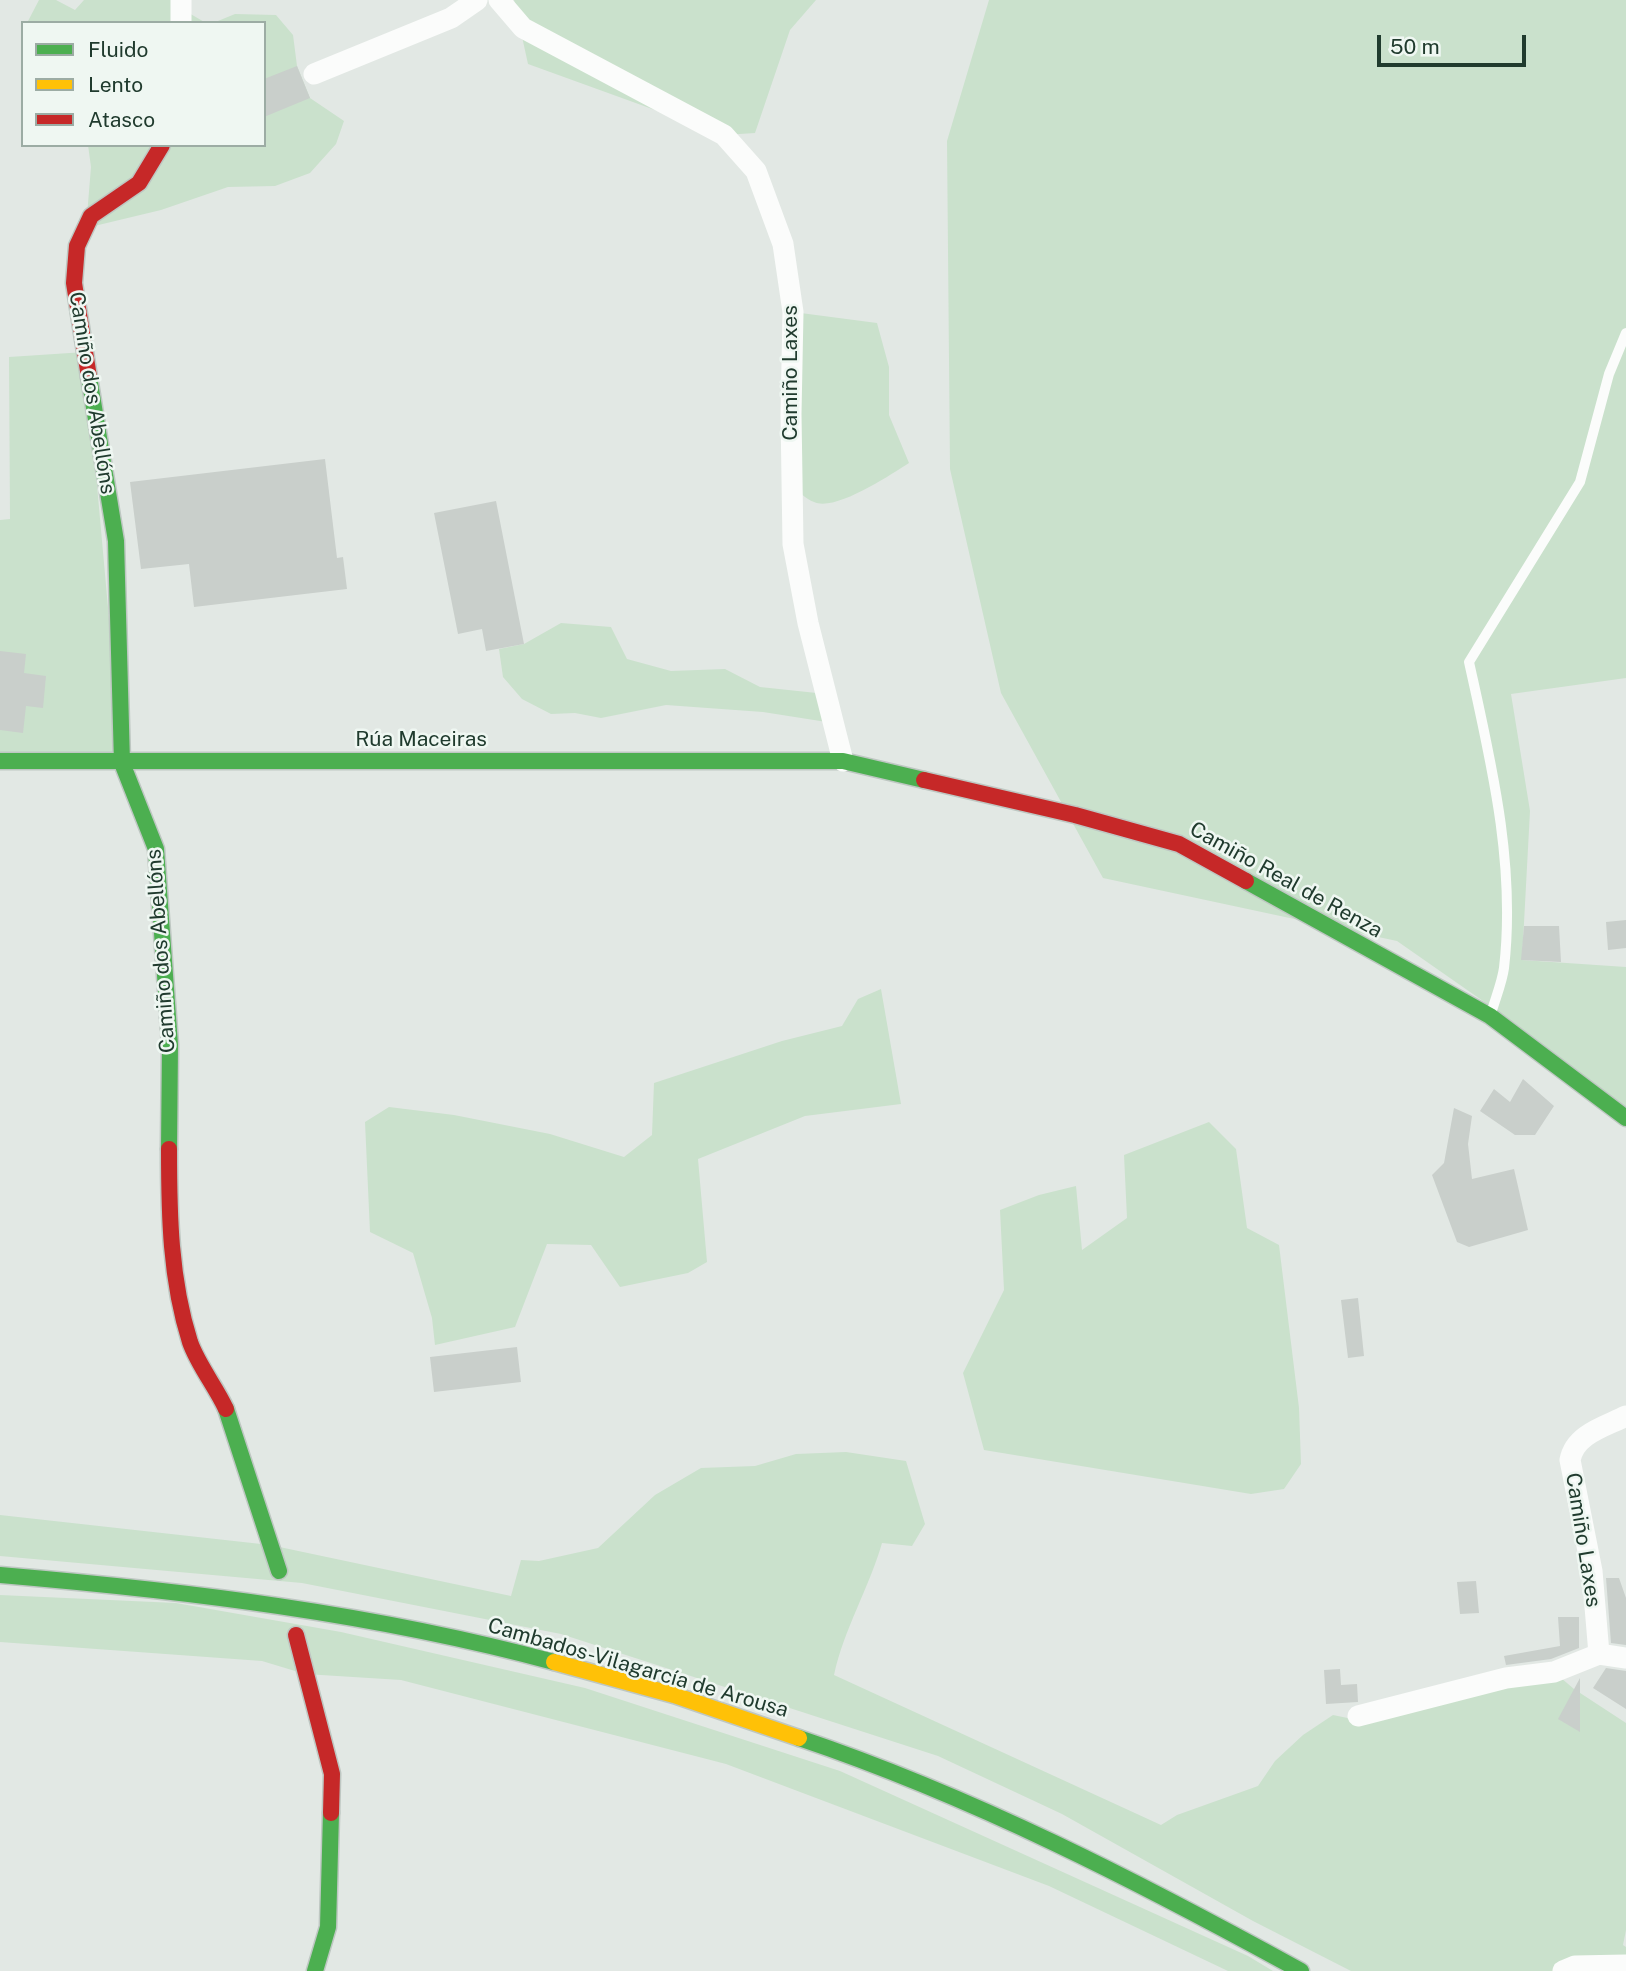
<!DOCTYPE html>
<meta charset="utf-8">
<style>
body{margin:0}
#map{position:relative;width:1626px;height:1971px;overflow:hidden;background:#e2e8e4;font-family:"Public Sans",sans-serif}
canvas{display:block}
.legend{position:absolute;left:21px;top:21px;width:245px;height:126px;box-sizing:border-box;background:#eff7f2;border:2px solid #9caca4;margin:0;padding:9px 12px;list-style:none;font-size:21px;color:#203b2e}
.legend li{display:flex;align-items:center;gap:14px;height:35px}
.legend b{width:35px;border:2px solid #9caca4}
.scale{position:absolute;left:1377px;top:35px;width:149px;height:32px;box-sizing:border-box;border:4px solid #203b2e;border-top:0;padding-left:9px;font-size:21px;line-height:24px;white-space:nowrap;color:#203b2e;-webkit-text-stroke:5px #eff7f2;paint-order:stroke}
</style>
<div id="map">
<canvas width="1626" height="1971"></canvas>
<ul class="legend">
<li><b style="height:9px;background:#4caf50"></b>Fluido</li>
<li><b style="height:9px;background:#ffc107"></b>Lento</li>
<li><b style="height:9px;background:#c62828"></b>Atasco</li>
</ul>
<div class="scale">50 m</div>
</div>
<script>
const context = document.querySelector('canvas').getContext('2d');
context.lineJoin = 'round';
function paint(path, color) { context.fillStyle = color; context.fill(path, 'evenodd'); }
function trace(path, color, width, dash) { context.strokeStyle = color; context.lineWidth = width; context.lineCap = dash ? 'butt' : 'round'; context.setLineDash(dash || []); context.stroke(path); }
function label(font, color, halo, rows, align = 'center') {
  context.font = font + ' "Public Sans",sans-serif'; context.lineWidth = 5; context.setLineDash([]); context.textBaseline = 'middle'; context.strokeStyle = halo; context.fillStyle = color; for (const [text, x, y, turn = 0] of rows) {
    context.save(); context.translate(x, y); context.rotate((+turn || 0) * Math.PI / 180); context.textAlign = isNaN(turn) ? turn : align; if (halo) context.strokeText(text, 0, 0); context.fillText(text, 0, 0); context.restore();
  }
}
paint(new Path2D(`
 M39,0h17l19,10 9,-10h97l1,9 24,14h-179z
 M514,0h302l-26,30 -35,103 -31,2 -196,-71z
 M989,0h637v678l-115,16 19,117 -8,149 104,7v147l-113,-92 -116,-81 -294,-63 -102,-185 -51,-224 -3,-328z
 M235,14l41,1 17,20 4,31 13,32 34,23 -8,23 -26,29 -35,13 -47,1 -67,23 -75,18 5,-61 -3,-22h176v-122h-51z
 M793,312l84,11 12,44v48l20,48c-19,12 -74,49 -95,39 -8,-3 -16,-11 -22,-16z
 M85,352l37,411 -122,-2v-241l10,-1 -1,-162z
 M561,623l50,4 16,32 44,12 54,-2 35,18 66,7 7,29 -70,-11 -97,-7 -65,13 -26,-5 -24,1 -29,-15 -19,-22 -4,-28 25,-5z
 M881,989l20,115 -96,12 -107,43 9,103 -19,11 -68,14 -29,-42 -44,-1 -32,83 -80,18 -3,-27 -19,-65 -43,-21 -5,-110 24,-15 65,8 96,19 74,23 28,-22 2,-52 128,-42 60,-15 16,-27z
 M1209,1122l27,27 11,79 32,17 20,163 2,56 -17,25 -33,5 -267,-44 -21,-77 41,-83 -4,-80 39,-15 37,-9 6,64 45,-32 -3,-63z
 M846,1452l60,9 19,63 -13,22 -30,-3c-13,45 -38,86 -48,132l327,150 16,-10 81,-29 17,-25 28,-26 30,-20 29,6 192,-49 20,17 52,34v207l-3,15 3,2v24h-275l-98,-50 -191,-107 -124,-58 -377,-122 -259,-51 -302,-27v-41l270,30 241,51 10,-36 18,1 59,-13 57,-53 46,-27 54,-2 41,-12z
 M0,1595l176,8 165,29 244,56 255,83 408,185 25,15h-45l-179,-85 -323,-122 -325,-84 -96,-6 -43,-13 -262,-19z`), '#cae1cc');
paint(new Path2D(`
 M297,66l13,32 -46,19v-38z
 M325,459l12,99 6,-1 4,32 -153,18 -5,-43 -48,5 -11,-87z
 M496,501l28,143 -38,7 -4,-22 -24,5 -24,-121z
 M0,651l26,3 -2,19 22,3 -3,32 -17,-2 -3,27 -23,-3z
 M1626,920v28l-18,2 -2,-28z
 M1524,926h35l2,36 -40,-2z
 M1523,1079l31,27 -19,29h-20l-35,-24 14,-22 16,13z
 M1454,1108l18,8 -4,28 4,35 42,-10 14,61 -59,17 -12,-5 -25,-67 12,-12z
 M1358,1298l6,58 -16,2 -7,-58z
 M517,1347l4,35 -87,10 -4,-35z
 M1606,1578h13l7,20v47l-15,-2z
 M1476,1581l3,32 -19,1 -3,-32z
 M1558,1617h21v31l-28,11 -45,6 -2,-9 56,-10z
 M1606,1668l20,3v38l-33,-21z
 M1340,1669l1,16 16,-1 1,18 -32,2 -2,-34z
 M1580,1678v54l-22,-13z`), '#c9cfcb');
const fast = new Path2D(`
 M89,377l27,164 6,222 34,86 14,196 -1,104
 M0,761h843l81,19
 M1246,881l244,135 136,102
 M226,1409l53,162
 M0,1575c187,16 372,38 554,87
 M799,1738c175,59 340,144 502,233
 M315,1971l13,-44 3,-114`);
const slow = new Path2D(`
 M554,1662l120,33 125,43`);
const jam = new Path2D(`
 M89,377l-15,-94 3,-37 14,-30 48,-33 23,-38
 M924,780l151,35 104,29 67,37
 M169,1149c0,65 1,130 21,193 8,23 26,45 36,67
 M296,1635l36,139 -1,39`);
trace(fast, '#bec7c2', 19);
trace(slow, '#bec7c2', 19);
trace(jam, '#bec7c2', 19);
trace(new Path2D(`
 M1491,1014c4,-15 11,-31 13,-46 12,-104 -13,-206 -35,-306l111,-180 29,-108 17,-41`), '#fbfcfb', 10);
trace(new Path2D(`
 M499,0l24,28 201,107 32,36 27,73 10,68 -2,102 2,130 15,79 35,138
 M181,23v-23
 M314,74l137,-56 26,-18
 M1626,1416c-22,11 -51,18 -56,44l22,111 7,83 27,4
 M1358,1716l148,-38 48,-6 45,-18
 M1563,1971l12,-5 51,-1`), '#fbfcfb', 21);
trace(fast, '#4caf50', 16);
trace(slow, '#ffc107', 16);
trace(jam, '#c62828', 16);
label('21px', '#203b2e', '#eff7f2', [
 ["Camiño Laxes",791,373,-90],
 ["Camiño dos Abellóns",92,393,81],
 ["Rúa Maceiras",421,740],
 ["Camiño Real de Renza",1286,880,29],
 ["Camiño dos Abellóns",161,951,-94],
 ["Camiño Laxes",1583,1540,81],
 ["Cambados-Vilagarcía de Arousa",638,1668,16]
]);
</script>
